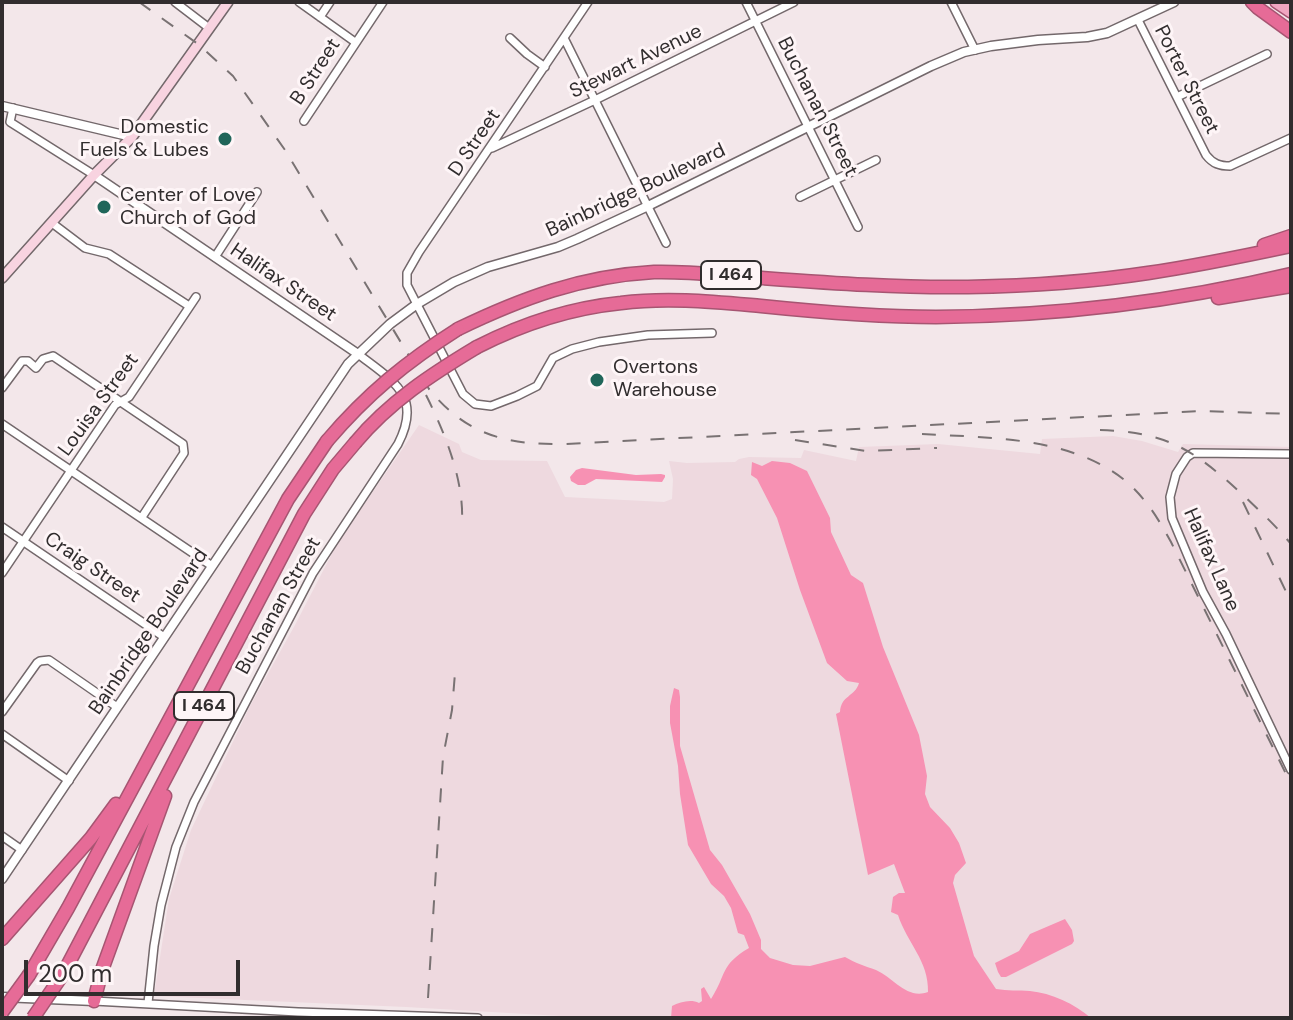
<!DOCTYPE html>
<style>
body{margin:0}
#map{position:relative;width:1293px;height:1020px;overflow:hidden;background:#f3e7ea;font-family:"DM Sans",sans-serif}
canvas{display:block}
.frame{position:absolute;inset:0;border:4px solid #312d2e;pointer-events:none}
.scale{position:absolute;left:24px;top:960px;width:216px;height:36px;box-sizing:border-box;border:4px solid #312d2e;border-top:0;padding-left:10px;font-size:24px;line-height:28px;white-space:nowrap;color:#312d2e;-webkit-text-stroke:6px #fef5f7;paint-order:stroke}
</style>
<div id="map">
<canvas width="1293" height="1020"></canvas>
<div class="frame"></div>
<div class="scale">200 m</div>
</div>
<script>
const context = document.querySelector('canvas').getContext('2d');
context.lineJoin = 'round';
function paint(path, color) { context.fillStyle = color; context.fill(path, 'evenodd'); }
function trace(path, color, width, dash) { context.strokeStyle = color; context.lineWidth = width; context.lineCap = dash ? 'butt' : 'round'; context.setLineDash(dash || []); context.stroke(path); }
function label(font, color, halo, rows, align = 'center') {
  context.font = font + ' "DM Sans",sans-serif'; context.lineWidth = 6; context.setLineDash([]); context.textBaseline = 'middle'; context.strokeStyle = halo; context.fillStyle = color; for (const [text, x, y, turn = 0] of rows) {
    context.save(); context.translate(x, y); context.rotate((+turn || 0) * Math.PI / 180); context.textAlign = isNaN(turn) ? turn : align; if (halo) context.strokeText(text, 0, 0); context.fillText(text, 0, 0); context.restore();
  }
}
paint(new Path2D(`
 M419,425l40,19 3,8 19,8 66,1 18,36 99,5 8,-3 1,-20 -4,-18 18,2 48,-1 4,-3 10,-2 52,1 3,-8 52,11 3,-14 79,-3 102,10 2,-15 71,-3 29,5 36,11 5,-8 108,3v571h-697l-188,-11 -252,-11 15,-97 22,-69 59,-124 45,-81 43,-83z`), '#eed9df');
paint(new Path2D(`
 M772,461l18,2 17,8 23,47 1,14 20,43 12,8 20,64 36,88 8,41 -2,18 5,13 20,21 9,15 7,20 -11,12 -2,8 21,73 22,33c12,2 22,1 34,2 21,2 45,13 61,27h-420l1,-12c8,-4 19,-7 27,-3l3,-2 -1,-12 3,-2 7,12c16,-25 9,-34 38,-51l-5,-13 -6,-2 -7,-25 -7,-12 -13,-12 -23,-39 -8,-51 -2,-28 -8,-43v-17l4,-18 5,2 1,7v49l30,104 12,15 28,49 11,26v9l9,9 23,7 17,1 35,-9c10,6 20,9 31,13 18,8 31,30 52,22 1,-31 -21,-49 -30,-77l-7,-3 2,-15 6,-4h6l-11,-29 -26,11 -32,-161 4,-2c1,-17 15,-15 19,-29l-12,-2 -20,-18 -27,-73 -23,-72 -20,-39 -6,-4 1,-13 10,4z
 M582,468l54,7 25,-1 4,1v2l-3,5 -66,-3 -11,6h-7l-7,-4 -1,-4 6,-7z
 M1065,919l7,11 2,11 -2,3 -66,33h-5l-3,-5 -3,-9 24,-12 11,-17z`), '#f791b3');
const minor = new Path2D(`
 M175,2l34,26
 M299,2l56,40
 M588,2l-169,250 -12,21v12l56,109 12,10 16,2 26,-10 20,-10 16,-28 19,-9 27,-7 49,-7 64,-2
 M746,2l112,225
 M951,2l24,48
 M320,17l10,-15
 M1138,20l68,135c7,9 14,11 24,11l61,-28
 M510,38l17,16 18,13
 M564,38l102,205
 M1177,97l90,-43
 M13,108l-3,14 84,53
 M304,121l79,-119
 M492,148l103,-48 199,-98
 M800,197l76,-37
 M52,223l33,25 24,6 80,52
 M215,257l42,-65
 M2,388l20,-27h6l8,7 7,-9 10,-3 130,88 1,9 -42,64
 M2,424l210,142
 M1291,454l-98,-1 -6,4 -11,17 -6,23 2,21 31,74 23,42 65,136
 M2,527l162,110
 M2,573l113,-168 14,-8 67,-100
 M2,712l35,-49 3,-2 9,-1 68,47
 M2,734l67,47
 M2,836l20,14
 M94,1001l204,11 180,6
 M148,1003l6,-57 7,-41 15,-58 18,-45 119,-229 85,-129c25,-48 -5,-63 -40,-90`);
const tertiary = new Path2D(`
 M2,106l130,31
 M94,175l264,179
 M2,879l346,-515 42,-40 27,-20 37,-22 34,-15 70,-20 19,-8 71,-33 283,-140 33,-14 27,-6 47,-6 49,-3 20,-4 67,-31
 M2,997l92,4`);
const secondary = new Path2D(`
 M2,278l92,-103 38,-38 96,-135`);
const primary = new Path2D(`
 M1276,2l15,10
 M1290,2l1,1`);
const motorway = new Path2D(`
 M1252,2l6,6 33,24
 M1264,245l27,-9
 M1218,298l73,-12
 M458,329c64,-31 124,-53 196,-57 36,-1 72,4 108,6 69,5 137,10 206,9 60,-1 121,-5 180,-14 48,-7 96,-17 143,-27
 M477,347c45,-23 94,-39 144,-44 47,-6 94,-1 140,3 58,6 117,11 175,11 121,-1 238,-15 355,-43
 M2,939l89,-101 25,-34
 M63,974l241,-460 29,-45 22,-26
 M29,975l39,-67 220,-409 39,-58
 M94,1001l8,-31 63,-174`);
trace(minor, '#73686b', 10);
trace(tertiary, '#73686b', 11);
trace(secondary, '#73686b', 12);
trace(primary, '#a75572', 14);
trace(motorway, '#a75572', 15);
trace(minor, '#fff', 7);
trace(tertiary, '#fff', 8);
trace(secondary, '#f8d3e0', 9);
trace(primary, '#f0a6c1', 11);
trace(motorway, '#e66b97', 12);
trace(new Path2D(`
 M139,2l59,42 35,32 52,74 144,239c38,47 79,56 136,55l637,-33 89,3
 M426,395c18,36 38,84 36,126
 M1100,430c68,2 94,20 143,65 17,16 33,31 48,49
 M922,434c68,4 151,2 206,49 19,17 31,37 43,59l120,242
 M795,440l71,11 71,-3
 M1243,502l48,100
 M428,998l15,-241 9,-47 3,-37`), '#797273', 2, [14, 14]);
const motorwayBridge = new Path2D(`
 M327,441c40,-47 79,-79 131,-112
 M355,443c34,-41 77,-69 122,-96
 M2,1012l27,-37
 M33,1018l30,-44`);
trace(motorwayBridge, '#a75572', 15, []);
trace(motorwayBridge, '#e66b97', 12);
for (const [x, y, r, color] of [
 [225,139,8,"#20665a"],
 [104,207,8,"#20665a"],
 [597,380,8,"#20665a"]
]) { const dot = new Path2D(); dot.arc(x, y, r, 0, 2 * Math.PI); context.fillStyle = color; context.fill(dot); trace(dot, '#fef5f7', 3); }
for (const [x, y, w] of [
 [731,275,60],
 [204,706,60]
]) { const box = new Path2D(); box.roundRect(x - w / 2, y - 14, w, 28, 6); context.fillStyle = '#fef5f7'; context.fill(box); trace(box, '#312d2e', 2); }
label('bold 18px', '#312d2e', null, [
 ["I 464",731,275],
 ["I 464",204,706]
]);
label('20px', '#312d2e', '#fef5f7', [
 ["Stewart Avenue",636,62,-26],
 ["B Street",316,72,-57],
 ["Porter Street",1186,80,63],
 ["Buchanan Street",817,107,63],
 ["D Street",475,143,-56],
 ["Bainbridge Boulevard",636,191,-25],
 ["Halifax Street",283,283,34],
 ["Louisa Street",99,405,-54],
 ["Halifax Lane",1211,560,66],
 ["Craig Street",92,568,34],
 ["Buchanan Street",279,606,-61],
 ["Bainbridge Boulevard",149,632,-56]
]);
label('20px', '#312d2e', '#fef5f7', [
 ["Domestic",209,128,"right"],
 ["Fuels & Lubes",209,151,"right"],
 ["Center of Love",120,196],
 ["Church of God",120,219],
 ["Overtons",613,368],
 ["Warehouse",613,391]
], 'left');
</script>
